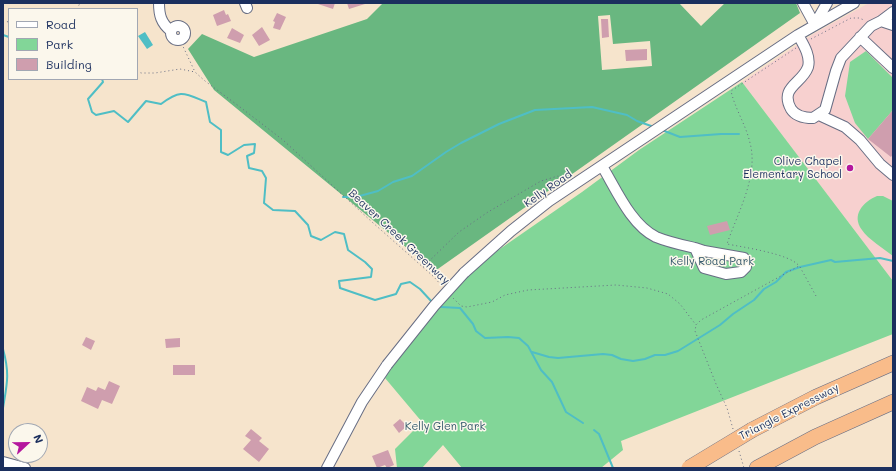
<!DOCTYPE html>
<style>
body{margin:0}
#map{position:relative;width:896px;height:471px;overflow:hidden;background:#f6e4cc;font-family:Mali,sans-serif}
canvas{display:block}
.frame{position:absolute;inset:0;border:4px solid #1b2f5e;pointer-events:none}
.legend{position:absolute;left:8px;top:8px;width:130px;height:72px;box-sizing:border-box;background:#fbf7ec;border:1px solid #a1a7b3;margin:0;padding:5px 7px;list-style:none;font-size:12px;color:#1b2f5e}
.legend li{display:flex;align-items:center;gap:8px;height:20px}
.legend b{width:20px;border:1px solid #a1a7b3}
.north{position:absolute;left:8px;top:423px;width:40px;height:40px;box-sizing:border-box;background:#fbf7ec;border:1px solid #a1a7b3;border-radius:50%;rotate:68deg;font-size:11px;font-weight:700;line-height:16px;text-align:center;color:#1b2f5e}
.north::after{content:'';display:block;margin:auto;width:14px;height:18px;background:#b5179e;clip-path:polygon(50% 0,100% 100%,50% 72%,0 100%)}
</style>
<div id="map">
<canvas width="896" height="471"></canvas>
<div class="frame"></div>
<ul class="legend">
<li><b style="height:5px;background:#fff"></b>Road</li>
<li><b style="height:11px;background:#82d698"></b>Park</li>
<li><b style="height:11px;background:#cf9eae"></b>Building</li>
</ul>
<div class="north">N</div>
</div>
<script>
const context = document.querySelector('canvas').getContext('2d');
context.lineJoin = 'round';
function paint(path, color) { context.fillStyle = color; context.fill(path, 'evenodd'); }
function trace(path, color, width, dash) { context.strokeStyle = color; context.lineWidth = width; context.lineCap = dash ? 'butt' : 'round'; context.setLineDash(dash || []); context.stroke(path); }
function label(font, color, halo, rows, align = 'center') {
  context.font = font + ' Mali,sans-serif'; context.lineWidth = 3; context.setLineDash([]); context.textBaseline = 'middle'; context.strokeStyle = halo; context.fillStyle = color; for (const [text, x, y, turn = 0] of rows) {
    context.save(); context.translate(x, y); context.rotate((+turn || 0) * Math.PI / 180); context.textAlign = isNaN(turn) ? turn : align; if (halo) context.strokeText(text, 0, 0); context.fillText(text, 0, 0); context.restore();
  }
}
paint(new Path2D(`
 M869,3h24v278l-151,-199 73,-49z`), '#f7d0cf');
paint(new Path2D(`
 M866,51l27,27v32l-25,29 -13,-16 -10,-27 5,-34z
 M742,82l151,199v53l-272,107 2,9 -22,18h-139l-19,-23 -21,23h-25l-2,-19 27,-27 -37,-44 29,-55 23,-28 60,-44 85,-59 57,-42z
 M877,196h6l10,5v55c-9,-7 -25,-17 -31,-26 -11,-15 1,-28 15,-34z`), '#82d698');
paint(new Path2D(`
 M383,3h296l22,23 24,-23h71l4,10 -365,258 -221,-181 -26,-41 14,-15 52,23 113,-38zM610,15l3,29 37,-3 2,25 -50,4 -4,-54z`), '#69b780');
paint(new Path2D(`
 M145,32l8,13 -6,4 -9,-13z`), '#4fbec5');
trace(new Path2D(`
 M3,35l6,2
 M102,79l1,3 -15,17 4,13 4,3 18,-4 14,11 18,-21 15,3c20,-15 23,-11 45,-2l4,20 11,8v22l7,3 16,-10 11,-1 -1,9 -7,3 2,12 13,3 4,7 -2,25 9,7 22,1 13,14 3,11 10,4 14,-8 9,2 4,16 17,12 7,7 -1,8 -32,4 1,7 35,12 21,-6 5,-10 9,-2 10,7 12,13
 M662,130l18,7 41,-3h18
 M343,197h13l22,-6 15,-9 19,-6 34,-24 15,-9 38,-19 36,-14 57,-3 35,8 10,6 17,6
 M441,307l19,1 13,16 3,7 9,7 23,-1 11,1 9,8 13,24 11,12 14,30 17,11
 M3,349c7,25 4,35 0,59
 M532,352l17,5 9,1 45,-4 9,1 9,4 12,2 12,-2 10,-4h10l13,-4 42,-26 13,-11 21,-14 10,-11 12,-7 10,-10 14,-5 31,-7 4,2 45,-4 13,3
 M594,430l5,4 14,34`), '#4fbec5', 2);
paint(new Path2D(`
 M319,3h16l-2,6 -15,-5z
 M347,3h18v1l-16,5z
 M224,10l2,5 2,-1 3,7 -14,5 -4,-11z
 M277,13l9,4 -6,13 -7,-2 2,-6 -2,-1z
 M601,19h7l1,18 -7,1z
 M262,27l8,13 -11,6 -7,-11z
 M232,28l12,7 -4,8 -13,-5z
 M647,49v11l-21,1 -1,-11z
 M893,110v44l-2,3 -23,-18z
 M727,221l3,9 -20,5 -3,-9z
 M86,337l9,4 -4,9 -9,-5z
 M180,338v9l-14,1 -1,-9z
 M173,365h22v10h-22z
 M109,381l11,5 -8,18 -10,-4 -4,9 -17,-8 6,-14 9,4 2,-4 7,3z
 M400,419l7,7 -8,7 -6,-8z
 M251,429l11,9 -3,3 10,8 -10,13 -16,-13 8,-9 -6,-4z
 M388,450l6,15 -7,3 -2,-3 -8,3 -5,-12z`), '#cf9eae');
const minor = new Path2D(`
 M159,3c0,12 2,20 12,28
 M245,3l2,5
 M803,3l12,22
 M881,21l12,4
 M815,24l12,-21
 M171 33a7 7 0 1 1 14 0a7 7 0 1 1-14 0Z
 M798,35c5,9 13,21 10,32 -6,17 -29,20 -17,42 5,8 14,9 22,9l12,-8 11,-39 5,-13 30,-32 10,-5 12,-9
 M860,37l33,31
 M819,115l26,12 15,13 20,24 13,11
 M602,166c14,23 29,59 54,71 12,5 26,8 39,11l9,20 22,6 15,-2 5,-5v-6l-2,-3 -40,-7 -9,-3
 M464,273l47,-42 38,-30 249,-166 56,-32
 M3,462l22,6
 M327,468l35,-66 25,-37`);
const highway = new Path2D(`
 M752,430l64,-33 77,-34
 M757,468l58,-31 78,-35`);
trace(minor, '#686e84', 12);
trace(highway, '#686e84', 16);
trace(new Path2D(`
 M77,9l3,-6
 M3,21l6,1
 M811,39l40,-21h8l5,2
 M180,40l15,32
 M137,71l4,2h14l25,-4 15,3 10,9 35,26 43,33 89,82 62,55 7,8
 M423,267l36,-35 29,-20 53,-31 17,-5 5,4
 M800,267l16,29
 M453,298l8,8 6,1 25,-5 13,-7 23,-5 88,-5 31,3 21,6 12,10 16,21
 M733,429l-6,-21 -11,-24 -21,-53 1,-6 5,-5 98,-54c-8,-12 -57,-19 -72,-22 10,-30 32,-68 23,-101 -4,-18 -15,-34 -19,-52l65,-43
 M739,451l5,17`), '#686e84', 1, [1, 3]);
trace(minor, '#fff', 10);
trace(highway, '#f9bc8a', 15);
const minorBridge = new Path2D(`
 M387,365l47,-59 30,-33`);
const highwayBridge = new Path2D(`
 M689,468l63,-38`);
trace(minorBridge, '#686e84', 12, []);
trace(highwayBridge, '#686e84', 16, []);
trace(minorBridge, '#fff', 10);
trace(highwayBridge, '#f9bc8a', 15);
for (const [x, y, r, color] of [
 [850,168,4,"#b5179e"]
]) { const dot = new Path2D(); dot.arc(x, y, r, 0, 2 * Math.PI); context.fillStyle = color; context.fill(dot); trace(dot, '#fbf7ec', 1.5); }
label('11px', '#1b2f5e', '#fbf7ec', [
 ["Olive Chapel",842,162],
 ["Elementary School",842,175]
], 'right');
label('11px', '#1b2f5e', '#fbf7ec', [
 ["Kelly Road",548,189,-35],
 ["Beaver Creek Greenway",399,237,43],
 ["Triangle Expressway",789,412,-27]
]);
label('11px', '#35596c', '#fbf7ec', [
 ["Kelly Road Park",712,262],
 ["Kelly Glen Park",445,427]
]);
</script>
